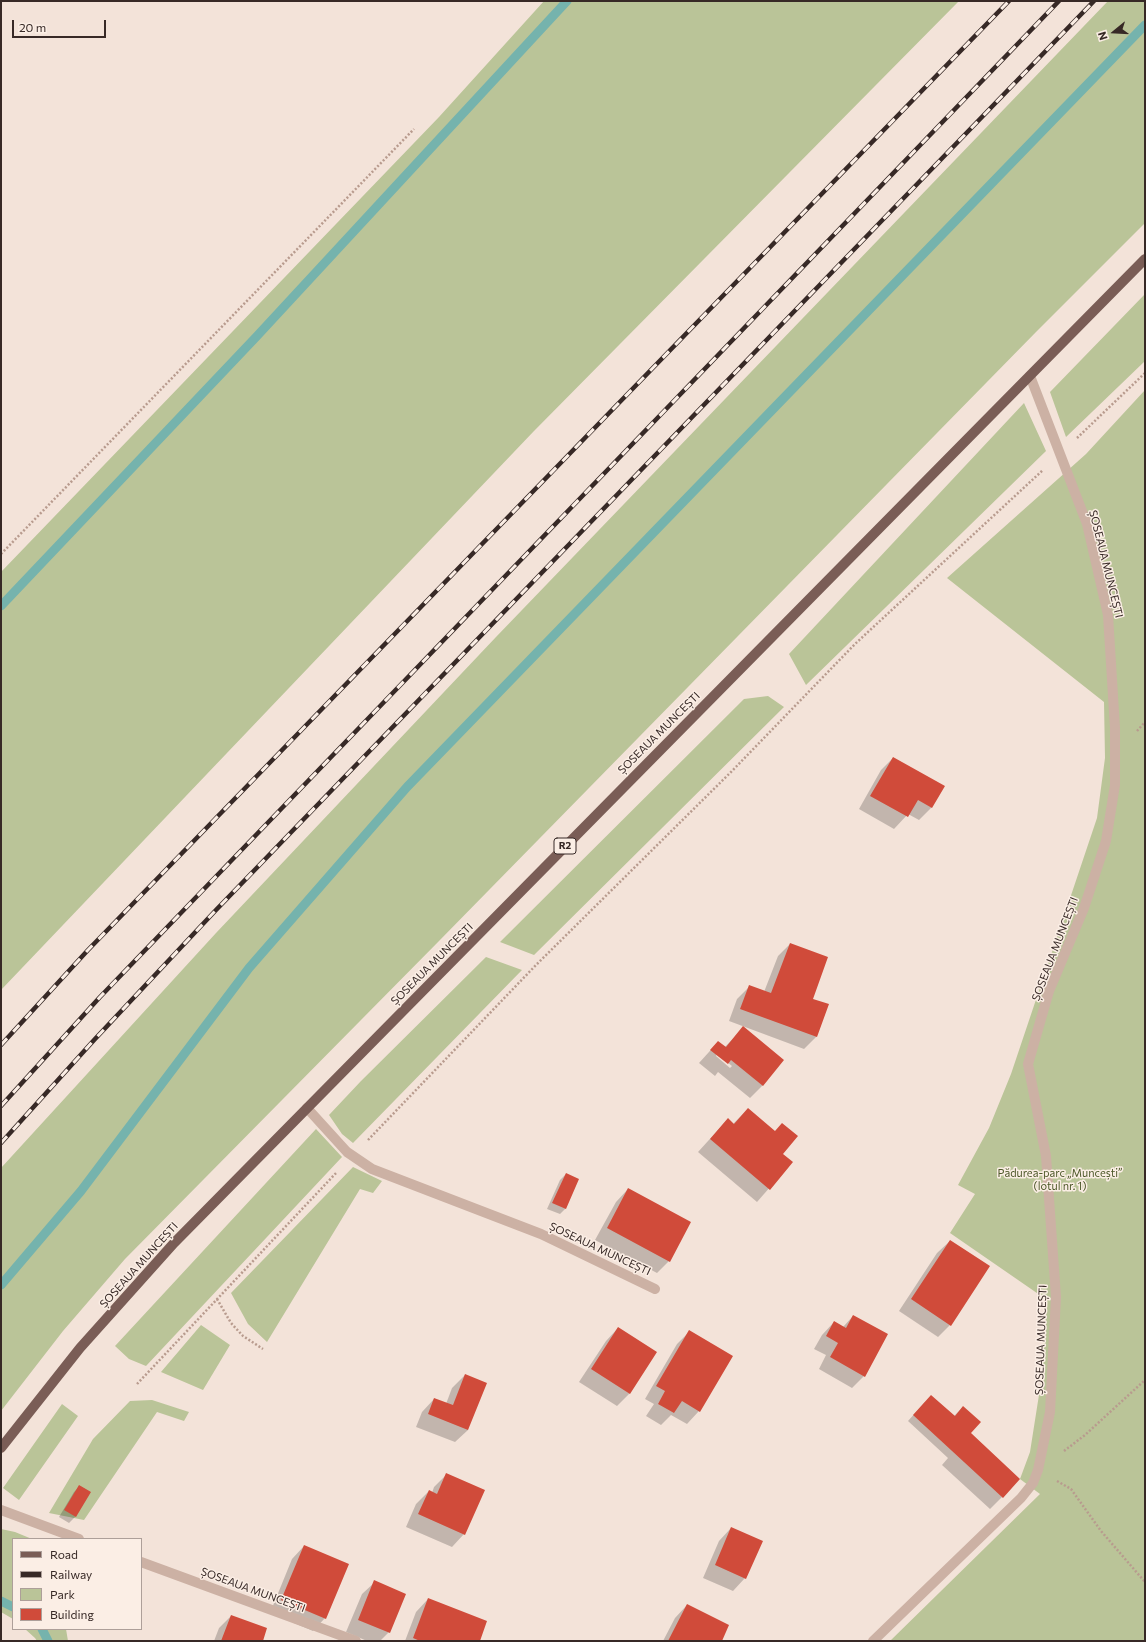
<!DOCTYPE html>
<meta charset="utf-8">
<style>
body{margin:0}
#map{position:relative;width:1146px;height:1642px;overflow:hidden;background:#f3e3d9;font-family:Commissioner,sans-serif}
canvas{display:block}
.frame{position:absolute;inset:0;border:2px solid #372926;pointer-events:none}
.legend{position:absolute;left:12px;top:1538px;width:130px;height:92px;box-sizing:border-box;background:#fbeee5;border:1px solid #ad9f99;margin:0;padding:5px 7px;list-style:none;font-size:12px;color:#372926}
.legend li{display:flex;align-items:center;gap:8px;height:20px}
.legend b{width:20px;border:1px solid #ad9f99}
.north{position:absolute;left:1094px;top:12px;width:40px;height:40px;-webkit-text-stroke:3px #fbeee5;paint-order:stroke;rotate:252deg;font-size:11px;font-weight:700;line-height:16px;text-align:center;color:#372926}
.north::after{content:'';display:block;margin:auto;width:14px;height:18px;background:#372926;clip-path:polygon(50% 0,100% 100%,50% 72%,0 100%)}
.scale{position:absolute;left:12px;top:20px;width:94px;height:18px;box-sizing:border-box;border:2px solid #372926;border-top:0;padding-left:5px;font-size:12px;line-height:14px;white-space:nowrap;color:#372926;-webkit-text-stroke:3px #fbeee5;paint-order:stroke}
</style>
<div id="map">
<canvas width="1146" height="1642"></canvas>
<div class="frame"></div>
<ul class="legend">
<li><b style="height:5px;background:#7a5d56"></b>Road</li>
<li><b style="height:5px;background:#372926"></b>Railway</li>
<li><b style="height:11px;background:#bac498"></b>Park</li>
<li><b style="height:11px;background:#d04b3a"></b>Building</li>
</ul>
<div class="north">N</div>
<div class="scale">20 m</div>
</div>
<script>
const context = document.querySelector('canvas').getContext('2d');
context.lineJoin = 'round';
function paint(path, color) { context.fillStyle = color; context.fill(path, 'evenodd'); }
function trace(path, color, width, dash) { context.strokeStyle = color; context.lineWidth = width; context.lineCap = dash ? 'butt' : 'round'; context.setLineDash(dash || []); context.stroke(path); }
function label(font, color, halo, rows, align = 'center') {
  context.font = font + ' Commissioner,sans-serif'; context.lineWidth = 3; context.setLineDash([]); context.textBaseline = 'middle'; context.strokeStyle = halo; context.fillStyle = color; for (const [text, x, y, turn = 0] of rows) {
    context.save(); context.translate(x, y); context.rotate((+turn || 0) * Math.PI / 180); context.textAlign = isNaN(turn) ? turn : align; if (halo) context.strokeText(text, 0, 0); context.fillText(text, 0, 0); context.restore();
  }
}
paint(new Path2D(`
 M544,1h415l-425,430 -533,559v-418l438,-455z
 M1108,1h37v222l-109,109 -597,609 -314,318 -62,72 -62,80v-243l215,-235 280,-296z
 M1145,294v67l-79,76 -16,-45z
 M1145,390v1251h-255l150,-147 -20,-15 10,-27 11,-70 6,-82 -97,-67 25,-39 -17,-9 31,-57 22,-54 86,-256 8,-60 -1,-56 -157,-124 139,-124z
 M1024,403l22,48 -240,234 -17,-31z
 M768,696l16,11 -250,248 -34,-13 244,-243z
 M486,957l36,13 -169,173 -11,-9 -13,-19 32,-34z
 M316,1129l26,28 -196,209 -17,-7 -14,-13z
 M353,1167l29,14 -9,12 -13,-4 -93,153 -19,-18 -17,-31z
 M201,1325l29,20 -27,45 -42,-18z
 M152,1400l37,12 -5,9 -27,-9 -73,108 -35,-7 44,-74 37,-38z
 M62,1404l16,12 -59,84 -16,-12z
 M1,1529l14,3 17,7h-19v80l-12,-7z
 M25,1629h41l2,12h-31l-2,-3z`), '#bac498');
paint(new Path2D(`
 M893,758l50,29 -12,21 -12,12 -11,-6 -14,15 -35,-20 22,-39z
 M790,944l22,55 15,6 -11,32 -12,12 -75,-28 8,-22 13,-13 14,6 14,-36z
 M743,1028l40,32 -21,26 -12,12 -32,-26 -3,4 -16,-13 19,-21 6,6zM717,1054l15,12 -2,2 -14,-12z
 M748,1109l34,45 10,8 -35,40 -59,-50 30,-33 5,5z
 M566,1174v34l-6,6 -13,-5 13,-29z
 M628,1189l41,72 -12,12 -62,-33 21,-38z
 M950,1241v84l-12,12 -39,-26 38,-58z
 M853,1316l11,60 -12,12 -33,-19 7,-14 -12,-6 8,-14 12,-13 9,5z
 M618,1328l37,24 -26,42 -12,12 -38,-24 27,-41z
 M689,1332l10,79 -12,13 -16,-9 -10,10 -15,-9 8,-12 -9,-5 32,-55z
 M465,1375l3,55 -13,12 -39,-15 6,-15 12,-13 12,5 6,-16z
 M925,1402l29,14 9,-9 3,30 36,60 -12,12 -48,-44 6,-7 -40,-37z
 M446,1475l18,59 -12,13 -46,-20 10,-23 13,-13 3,2 2,-6z
 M80,1486l10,6 -15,25 -6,6 -10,-6 15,-25z
 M731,1528l14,50 -12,13 -30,-13 16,-37z
 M304,1546l21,72 -12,13 -43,-18 22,-54z
 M375,1582l14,50 -9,9h-13l-21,-9 16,-38z
 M428,1599l51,42h-74l11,-29z
 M687,1605l33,36h-57l12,-23z
 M231,1616l30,25h-47l5,-13z`), '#0003');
trace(new Path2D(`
 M1,606l256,-270 310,-335
 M1,1285l80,-94 168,-223 158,-181 738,-762
 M1,1601l12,6
 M42,1629l6,12`), '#75b3ad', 9);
paint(new Path2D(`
 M893,757l52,29 -13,22 -14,-8 -10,17 -38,-21z
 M790,943l38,14 -15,42 16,5 -12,33 -77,-28 9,-24 22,8z
 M743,1026l41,34 -21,26 -32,-26 -3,4 -18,-14 8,-9 8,6z
 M748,1108l27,23 7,-8 16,13 -15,18 10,8 -23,28 -60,-51 18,-21 6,6z
 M566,1173l13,6 -13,30 -14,-6z
 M628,1188l63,34 -21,40 -63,-34z
 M950,1240l40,26 -39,60 -40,-27z
 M853,1315l35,19 -23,43 -35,-20 8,-14 -12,-7 8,-15 12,7z
 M618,1327l39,25 -27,42 -39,-25z
 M689,1330l44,26 -33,56 -18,-11 -8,12 -16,-9 7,-13 -9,-5z
 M465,1374l22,9 -19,47 -40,-16 6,-16 19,7z
 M931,1395l24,21 8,-10 18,16 -10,11 49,46 -17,19 -90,-83z
 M446,1473l39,17 -20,45 -47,-21 11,-24 8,4z
 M79,1485l12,7 -15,25 -12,-7z
 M731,1527l32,14 -17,38 -31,-14z
 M304,1545l45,19 -23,55 -45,-19z
 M374,1580l32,14 -16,39 -32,-13z
 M428,1598l59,23 -7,20h-60l-7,-3z
 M687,1604l42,21 -7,16h-54z
 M231,1615l36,13 -4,13h-42z`), '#d04b3a');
trace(new Path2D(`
 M1077,438l68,-65
 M1,554l413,-425
 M1137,731l8,-9
 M368,1140l168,-175 195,-193 124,-128 188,-174
 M217,1299l14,24 12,13 20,13
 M137,1384l200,-212
 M1064,1451l21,-16 60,-55
 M1057,1481l14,8 30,42 44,51`), '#b89b8e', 2.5, [2, 2]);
trace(new Path2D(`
 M307,1108l40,44 25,17 169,65 114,55
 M1,1510l78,29
 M141,1562l215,79
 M873,1641l148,-143 12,-15 5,-13 12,-58 6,-115 -10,-141 -18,-92 21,-73 35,-83 22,-67 9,-56v-57l-7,-113 -21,-91 -57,-148`), '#ccb1a4', 10);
trace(new Path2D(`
 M1,1448l79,-100 94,-105 971,-984`), '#7a5d56', 10);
const rail = new Path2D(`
 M1,1045l87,-95 921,-949
 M1,1106l99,-109 959,-996
 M1,1143l94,-104 121,-129 878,-909`);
trace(rail, '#372926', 4.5);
trace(rail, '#fbeee5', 3, [9]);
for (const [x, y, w] of [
 [565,846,22]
]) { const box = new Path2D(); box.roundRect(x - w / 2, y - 8, w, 16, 3); context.fillStyle = '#fbeee5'; context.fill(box); trace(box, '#372926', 1); }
label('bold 10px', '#372926', null, [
 ["R2",565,846]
]);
label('11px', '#372926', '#fbeee5', [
 ["ȘOSEAUA MUNCEȘTI",1106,564,76],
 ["ȘOSEAUA MUNCEȘTI",659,733,-45],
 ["ȘOSEAUA MUNCEȘTI",1055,949,-69],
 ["ȘOSEAUA MUNCEȘTI",432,964,-45],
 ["ȘOSEAUA MUNCEȘTI",600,1249,25],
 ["ȘOSEAUA MUNCEȘTI",139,1265,-48],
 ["ȘOSEAUA MUNCEȘTI",1041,1340,-88],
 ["ȘOSEAUA MUNCEȘTI",253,1590,20]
]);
label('11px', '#4c5728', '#fbeee5', [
 ["Pădurea-parc „Muncești”",1060,1173],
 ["(lotul nr. 1)",1060,1186]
]);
</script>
